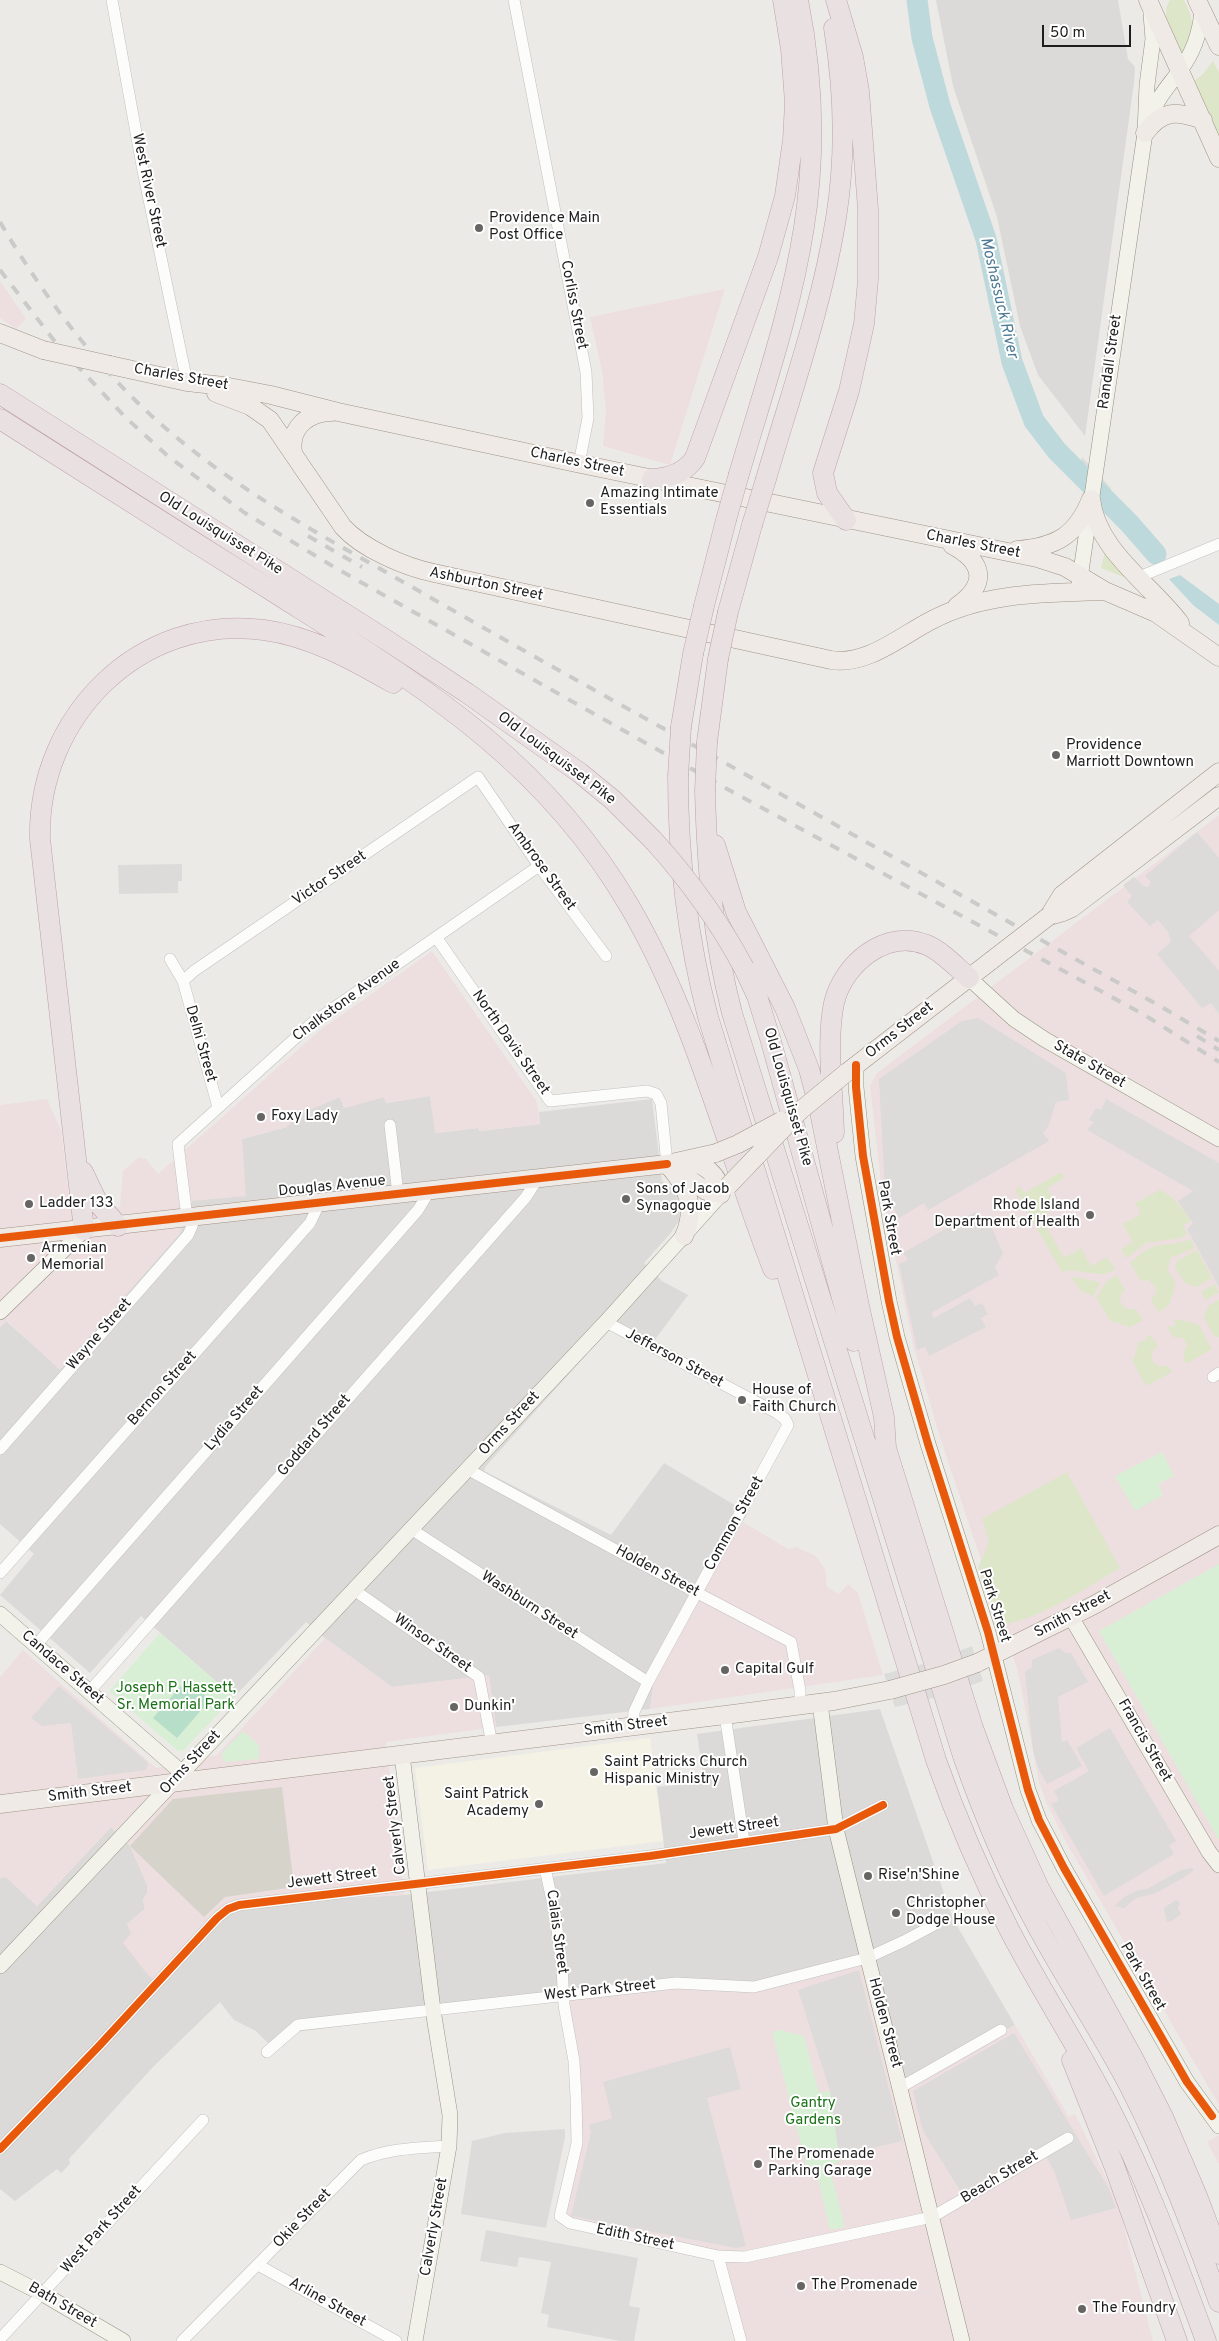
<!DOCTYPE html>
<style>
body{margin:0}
#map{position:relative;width:1219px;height:2341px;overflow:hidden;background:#eceae7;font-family:Overpass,sans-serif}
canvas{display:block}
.scale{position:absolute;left:1042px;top:25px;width:89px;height:22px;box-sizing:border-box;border:2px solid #1e1e1e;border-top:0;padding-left:6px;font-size:15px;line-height:18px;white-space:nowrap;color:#1e1e1e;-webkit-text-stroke:4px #fff;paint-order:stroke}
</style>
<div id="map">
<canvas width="1219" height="2341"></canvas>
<div class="scale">50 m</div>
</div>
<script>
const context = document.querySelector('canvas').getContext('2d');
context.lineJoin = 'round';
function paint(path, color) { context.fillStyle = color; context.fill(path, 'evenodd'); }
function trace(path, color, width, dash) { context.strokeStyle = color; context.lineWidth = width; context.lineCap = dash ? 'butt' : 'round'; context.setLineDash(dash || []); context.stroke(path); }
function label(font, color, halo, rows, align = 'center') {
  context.font = font + ' Overpass,sans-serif'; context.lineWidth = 4; context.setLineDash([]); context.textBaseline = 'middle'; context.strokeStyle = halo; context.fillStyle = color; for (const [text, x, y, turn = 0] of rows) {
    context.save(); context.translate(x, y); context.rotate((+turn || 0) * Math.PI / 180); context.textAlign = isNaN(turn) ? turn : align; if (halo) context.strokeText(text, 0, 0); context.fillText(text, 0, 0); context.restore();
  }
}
paint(new Path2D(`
 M936,0h182l10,59 7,8 -1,16 -49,353 -47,-61 -18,-49 -23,-109 -44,-131z
 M430,1096l6,37 42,-5 2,3 60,-7 -1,-12 113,-13 10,82 11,8 4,6 3,20 -1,6 -10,14 -25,28 18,18 26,14 -34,46 -35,-18h-4l-129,143 -2,5 127,64 53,-72 84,50 -44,75 -50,93 -4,28 -154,18 -7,-51 -97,11 -67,-49 -19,-16 -72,75 -93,-81 -51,57 -90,-78 34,-41 -34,-30v-197l6,-6 54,48 120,-136 12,-32 50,-62 45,-12 2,-9 51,-21 4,11 40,-11 2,6z
 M880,1709l73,210 62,106 -107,61 -125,-105 -105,3 -383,48 -21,17 -18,-18 -22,-11 -14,-18 -66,64 -85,93 1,5 -9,9 -4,-4 -42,32 -15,-12v-311l6,-1 31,29 74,-79 19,19 17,38v9l-4,7 2,9 -18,15 165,-23 112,-6 262,-32 -9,-76 47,-5 -7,-48z`), '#dbdad8');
paint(new Path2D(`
 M0,281l26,38 -10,10 -16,-11z
 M725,289l-55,176 -67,-19 3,-35 -4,-40 -12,-54z
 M1219,815v1290l-153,-263 -20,-40 -7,-20 -21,-110 -80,-241 -25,-87 -31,-152 -12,-106 7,-13z
 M432,951l105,151 3,22 -61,7 -1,-3 -43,5 -5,-37 -44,7 -2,-6 -40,11 -4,-11 -50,21 1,5 -4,4 -45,12 4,57 -54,5 -12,32 -120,137 -53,-49 -7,6v-222l47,-6 14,31 10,82 49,-5 3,-36 16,-14 7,2 12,15 161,-143z
 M743,1522l45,27 8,-2 20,9 9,13 2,18 12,7 9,-10 10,9 25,82 -233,34 4,-28 50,-93z
 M325,1638l67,49 97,-12 7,52 -110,15 18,153 -112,6 -62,9 -71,73 -11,-8 -25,-32 8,-9 -4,-10 18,-15 -2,-9 4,-7v-9l-17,-38 -19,-19 -74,79 -31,-29 -6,1v-201l23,-27 133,118 61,-13z
 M869,1959l35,125 4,2 107,-61 54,92 6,-3 42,86 36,141h-407l-20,-78 -163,-41 18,-78 -14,-147 99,-12 81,2z
 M1219,2135v29l-12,-22z`), '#eddfdf');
paint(new Path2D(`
 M650,1738l13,103 -235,29 -13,-102z`), '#f4f2e4');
paint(new Path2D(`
 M282,1787l12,100 -69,10 -21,20 -74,-71 43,-47z`), '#d5d3ca');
paint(new Path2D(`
 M1170,0h14c13,27 9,29 -2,55 -7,-16 -24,-37 -12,-55z
 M1213,61l6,11v67l-25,-58 8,-6z
 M1105,552l26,28 -30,-12z
 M1061,1172l4,6 -18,10 10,18 -17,10 24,42 17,-10 10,18 16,-9 8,13c-17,10 -35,-3 -53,2l-47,-82 5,-3 5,6z
 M1160,1190c13,5 23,19 31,31l-8,4 4,9 -6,4 -35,5 -19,15 -6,-9 12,-7 -10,-18 18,-10 -6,-11z
 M1191,1239l4,9 -24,10 -4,12 9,13 -7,23 -11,6 -7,-12 5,-7v-5l-7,-8 -8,1 -11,-18c8,-6 15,-15 26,-17 13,-3 20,-1 35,-7z
 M1197,1250l15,28 -15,9 -12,-4 -10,-16 2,-6z
 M1117,1275l8,15 -5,6 1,8 6,5h9l7,11 -12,7 -21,-6 -14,-24 10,-15z
 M1070,1276l29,6 1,2 -7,12 -12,-5z
 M1215,1284l4,8 -14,8 -4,-8z
 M1219,1300v37l-5,-1 -10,-18 4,-12z
 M1178,1319l21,6 13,24 -26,15 -3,-7 4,-12 -4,-7 -10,-1 -6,-11 2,-1 2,2 5,-2 -2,-4z
 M1150,1335l8,10 -7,8 2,8 5,5h10l4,6 -26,14 -13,-24 6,-21h8l-1,-4z
 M1067,1472l53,96c-35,20 -80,52 -120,57l-22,-57 11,-26 -7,-23z`), '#dde6c9');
paint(new Path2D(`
 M1162,1452l12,24 -16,8 5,11 -28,16 -20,-35z
 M1219,1564v276l-120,-209z
 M160,1633l74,64 -50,53 -6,1 -69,-60z
 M243,1731l16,14v14l-34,3 -3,-4v-5z
 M780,2030l24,6 15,57 11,-2 10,71 -11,4 16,61 -15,3 -15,-64 -8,2 -35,-136z`), '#d9efd5');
paint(new Path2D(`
 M187,1679l23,21 -33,38 -24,-20z`), '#b7dec8');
paint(new Path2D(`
 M1197,832l22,26v52l-30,26 30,35v43l-8,-11 -9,5 -45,-54 14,-12 -3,-10 -10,-12 -8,6 -23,-24 5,-6 -9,-11 11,-8 9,9 5,1 3,-5 -6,-6z
 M182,864v17h-4v12l-59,1 -1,-29z
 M978,1018l88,55 3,27 -13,2 -8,25 -5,6 6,8 -121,69 -4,-7 -25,15 -14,-26 -6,-113 83,-58z
 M1106,1099l113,64v124l-32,-58 6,-6 -15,-22 15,-10 -106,-61 7,-8 -5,-2 7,-12 5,2z
 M975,1212l6,10 10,4 12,27 -8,14 4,8 -68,38 3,5 36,-20 5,8 7,-3 6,11 -7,4 5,9 -57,29 -4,-9 -8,3 -18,-86 9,-4 -5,-7z
 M1059,1648l6,5h6l17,29 -30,15 4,45 5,-2 15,26 -35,18 -8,-14 -6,-19 -8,-79 7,-5v-7z
 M59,1686l89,77 -2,7 -68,9 -7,-56 -29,3 -11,-8z
 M1110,1728l66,113 -7,5 5,8 -70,42 -53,-92 8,-4 -5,-9 35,-20 -13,-23z
 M1192,1868l2,2 -11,8 -27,15 -20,5 -12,10 -9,-2 9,-9 12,-6 11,-2 34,-19z
 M1176,1900l4,3 -2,5 3,6 -8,6 -6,2 -3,-14z
 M859,1970l43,171 -63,15 -9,-65 -32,-101z
 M1014,2033l95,156 7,19 -45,12 -16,-47 -14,-26 -80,45 -38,-61 -10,-40z
 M730,2047l11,42 -34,9 39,148 -10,2 -165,-32 20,-84 -2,-7 23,-7 -9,-36z
 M565,2129v8l-19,91 -85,-14 11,-73 33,-8z
 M486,2230l152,28 -9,48 11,2 -6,33h-14l-73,-14 2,-12 -8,-2 10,-51 -32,-5 -2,10 -37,-6z`), '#dcdbda');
paint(new Path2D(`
 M1180,575l39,29v21l-26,-20 -24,-26z`), '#bed9dc');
paint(new Path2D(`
 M1082,457l29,31 -4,27 -29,-30z
 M972,1646l11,35 -45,16 -43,10 -11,-33 47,-12z`), '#dcdcda');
trace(new Path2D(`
 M917,0l5,38 18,68 46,133 26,123 22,59 23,30 72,72 27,31`), '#bed9dc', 21);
const street = new Path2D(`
 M112,0l31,171 44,211
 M514,0l72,372 2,46 -9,46
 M1139,577l80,-33
 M436,937l114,164 97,-10 9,3 5,9 6,61
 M170,959l13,22 35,126
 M183,981l11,-10 284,-194 61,89 67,90
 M390,1125l8,69
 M187,1218l-9,-74 134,-121 227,-157
 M606,1322l171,91 8,6 3,6 -140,257 -14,30 -1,14
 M1213,1377l6,-4
 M0,1449l188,-214 4,-9 2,-9
 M467,1469l158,86 166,87 9,48v15
 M411,1529l237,153
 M0,1573l310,-350 10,-21
 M354,1590l125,87 13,67
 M36,1645l382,-435 12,-20
 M89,1692l437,-495 12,-19
 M725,1715l19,126
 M545,1868l10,46 7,53 2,38 10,56 2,36 1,46 -17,73 10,7 148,33 27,1 187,-40 136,-79
 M267,2052l31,-27 378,-42 78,4 113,-29 37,-17 30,-16
 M901,2087l100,-57
 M0,2149l99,-103 118,-128 11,-9 11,-4 411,-49 186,-27 47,-24
 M718,2256l23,85
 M258,2265l138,76
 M0,2339l203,-219
 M182,2341l179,-181c29,-12 58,-12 88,-14`);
const secondary = new Path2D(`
 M1149,120c7,-21 19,-33 31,-50 14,-18 20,-37 22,-59
 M1079,585l66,-452 2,-48 6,-46 -2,-25
 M969,978l45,41 30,20 175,100
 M856,1065v22l7,69 26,145 8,36 31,107 60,188 40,158 11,30 25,48 123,214 32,44
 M0,1312l84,-82
 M0,1614l188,164
 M1071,1617l138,235 10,13
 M820,1703l16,126 126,512
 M402,1755l31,255 17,105 -1,31 -34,195
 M0,1966l606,-644 115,-128
 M0,2272l43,22 80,47`);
const primary = new Path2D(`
 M1148,0l71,158
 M1197,0l22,46
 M1145,133c18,-24 32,-22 58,-13
 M0,333l43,17
 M110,365l77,17 37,4 47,9 67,17 238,51 461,95 28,9 40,24 51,22 63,44
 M216,393l34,13 20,14 73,107c20,22 62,40 91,46l397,87c36,6 71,-25 101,-40 53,-28 114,-27 173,-29
 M293,452c-4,-25 16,-40 39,-40
 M1091,499c6,52 59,84 89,124
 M952,545c32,17 36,39 5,61
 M1017,550c39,-3 59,-14 74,-51
 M1049,916l13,-21 157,-123
 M1049,916l14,-4 9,-4 147,-112
 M846,1073l146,-113
 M685,1161c18,1 35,14 36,33
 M667,1164c20,22 30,43 17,72
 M678,1171l28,20 15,3
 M0,1238l667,-74 49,-11
 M977,1663l117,-58 125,-70
 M0,1804l725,-89 109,-14 56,-11`);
const highway = new Path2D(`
 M836,0l17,57 6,34 9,118v71l-4,44 -15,67 -26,82 4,20 19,27
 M0,394l388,247 79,52 113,80 33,27 41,41
 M0,419c90,57 179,114 269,170 144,92 272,165 361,318 66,113 96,241 143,362
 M739,474c24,-82 52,-163 65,-247 12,-76 9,-152 -6,-227
 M652,479c18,-1 33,-6 43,-21l73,-201 17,-61 8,-56 2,-37 -4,-54 -8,-49
 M766,479c25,-86 56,-173 70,-261 10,-62 8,-128 -2,-190
 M704,606l22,-86
 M728,612l24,-87
 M681,727l12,-73
 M707,742l11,-83
 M678,776c0,82 9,161 30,241l228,743c21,60 46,117 75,173 30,57 65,111 95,168 40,77 70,159 100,240
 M705,791c2,75 8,149 27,222l231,743c20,57 43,113 72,166 30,57 67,110 96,167 35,69 62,141 88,213
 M715,845l21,67 49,96 24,61 10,38 40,199 25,111 2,31 87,280 30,81 36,79 94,170 30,59 34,79 22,58
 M744,968l13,28 13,42 84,303
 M834,1133c-1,-40 -8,-93 0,-130 9,-39 52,-75 93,-58 16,7 29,22 42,33
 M83,1172l15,31 20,23
 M84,1230l-44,-391c-3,-121 99,-226 224,-209 46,6 89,30 129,53
 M1072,2060l43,108 62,173`);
trace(street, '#c2c1bf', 12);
trace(secondary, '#959381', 16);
trace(primary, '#a09486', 19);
trace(highway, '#bea1ad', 21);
trace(street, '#fcfcfb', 11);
trace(secondary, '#f2f2eb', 15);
trace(primary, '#efeae6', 18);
trace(highway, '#e9e0e2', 20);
trace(new Path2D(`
 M0,222c38,65 84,128 138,181 72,70 159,119 246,168 82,47 165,94 248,140 176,98 351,197 528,295l59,35
 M0,270l56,73 70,75 43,39 76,56 89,54 395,223 414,224 76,48
 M308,536l54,31
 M1197,1036l22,14`), '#cacac9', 4, [10, 10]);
const primaryBridge = new Path2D(`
 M43,350l67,15
 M992,960l57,-44
 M716,1153l22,-9 43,-23
 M728,1186l73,-76 45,-37
 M890,1690l54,-15 33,-12`);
const highwayBridge = new Path2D(`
 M726,520l13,-46
 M752,525l14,-46
 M693,654l11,-48
 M718,659l10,-47
 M678,776l3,-49
 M705,791l2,-49
 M654,841c35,39 65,80 90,127`);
trace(primaryBridge, '#a09486', 19, []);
trace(highwayBridge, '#bea1ad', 21, []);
trace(primaryBridge, '#efeae6', 18);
trace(highwayBridge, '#e9e0e2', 20);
trace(new Path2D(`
 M856,1065v22l7,69 26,145 8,36 31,107 60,188 40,158 11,30 25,48 123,214 25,34
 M0,1238l667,-74
 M0,2149l99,-103 118,-128 11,-9 11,-4 411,-49 186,-27 47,-24`), '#e8590c', 8);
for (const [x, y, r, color] of [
 [479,228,5,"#666564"],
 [590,503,5,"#666564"],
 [1056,755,5,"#666564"],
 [261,1117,5,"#666564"],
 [626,1199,5,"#666564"],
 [29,1204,5,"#666564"],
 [1090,1215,5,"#666564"],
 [31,1258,5,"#666564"],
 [742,1400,5,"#666564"],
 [725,1670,5,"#666564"],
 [454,1707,5,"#666564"],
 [594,1772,5,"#666564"],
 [539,1804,5,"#666564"],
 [868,1876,5,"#666564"],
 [896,1913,5,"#666564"],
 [758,2164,5,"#666564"],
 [801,2286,5,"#666564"],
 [1082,2309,5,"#666564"]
]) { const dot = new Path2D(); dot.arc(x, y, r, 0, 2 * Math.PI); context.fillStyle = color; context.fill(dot); trace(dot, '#fff', 2); }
label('15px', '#1e1e1e', '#fff', [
 ["West River Street",148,191,78],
 ["Corliss Street",573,305,79],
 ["Randall Street",1111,362,-82],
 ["Charles Street",181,378,10],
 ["Charles Street",577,463,12],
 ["Old Louisquisset Pike",220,534,32],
 ["Charles Street",973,545,11],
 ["Ashburton Street",486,585,12],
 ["Old Louisquisset Pike",556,759,37],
 ["Ambrose Street",541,867,54],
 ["Victor Street",330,879,-34],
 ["Chalkstone Avenue",347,1001,-36],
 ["Orms Street",900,1031,-38],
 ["North Davis Street",510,1043,55],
 ["Delhi Street",200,1044,74],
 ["State Street",1089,1065,30],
 ["Old Louisquisset Pike",787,1097,74],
 ["Douglas Avenue",332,1187,-6],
 ["Park Street",888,1218,80],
 ["Wayne Street",100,1335,-49],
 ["Jefferson Street",674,1359,28],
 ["Bernon Street",163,1389,-48],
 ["Lydia Street",235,1419,-49],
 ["Orms Street",510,1424,-47],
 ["Goddard Street",315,1436,-49],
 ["Common Street",735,1524,-61],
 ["Holden Street",657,1572,28],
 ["Washburn Street",529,1606,33],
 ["Park Street",994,1606,73],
 ["Smith Street",1073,1615,-28],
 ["Winsor Street",432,1644,35],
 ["Candace Street",62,1668,41],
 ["Smith Street",626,1727,-7],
 ["Francis Street",1144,1741,60],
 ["Orms Street",191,1763,-47],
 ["Smith Street",90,1793,-7],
 ["Calverly Street",396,1825,-97],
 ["Jewett Street",734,1829,-8],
 ["Jewett Street",332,1879,-7],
 ["Calais Street",556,1932,82],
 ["Park Street",1142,1977,60],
 ["West Park Street",600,1991,-6],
 ["Holden Street",884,2023,75],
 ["Beach Street",1000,2178,-31],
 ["Okie Street",303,2219,-46],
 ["Calverly Street",435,2227,-80],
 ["West Park Street",102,2230,-48],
 ["Edith Street",635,2238,12],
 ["Arline Street",327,2303,29],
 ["Bath Street",62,2306,30]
]);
label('15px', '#1e1e1e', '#fff', [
 ["Providence Main",489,219],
 ["Post Office",489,236],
 ["Amazing Intimate",600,494],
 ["Essentials",600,511],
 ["Providence",1066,746],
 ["Marriott Downtown",1066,763],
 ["Foxy Lady",271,1117],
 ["Sons of Jacob",636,1190],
 ["Synagogue",636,1207],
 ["Ladder 133",39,1204],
 ["Rhode Island",1080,1206,"right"],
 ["Department of Health",1080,1223,"right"],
 ["Armenian",41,1249],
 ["Memorial",41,1266],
 ["House of",752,1391],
 ["Faith Church",752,1408],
 ["Capital Gulf",735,1670],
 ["Dunkin'",464,1707],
 ["Saint Patricks Church",604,1763],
 ["Hispanic Ministry",604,1780],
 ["Saint Patrick",529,1795,"right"],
 ["Academy",529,1812,"right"],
 ["Rise'n'Shine",878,1876],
 ["Christopher",906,1904],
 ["Dodge House",906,1921],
 ["The Promenade",768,2155],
 ["Parking Garage",768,2172],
 ["The Promenade",811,2286],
 ["The Foundry",1092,2309]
], 'left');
label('15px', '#1b7117', '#fff', [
 ["Joseph P. Hassett,",176,1689],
 ["Sr. Memorial Park",176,1706],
 ["Gantry",813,2104],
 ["Gardens",813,2121]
]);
label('italic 16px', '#4e7a94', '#fff', [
 ["Moshassuck River",998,298,77]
]);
</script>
